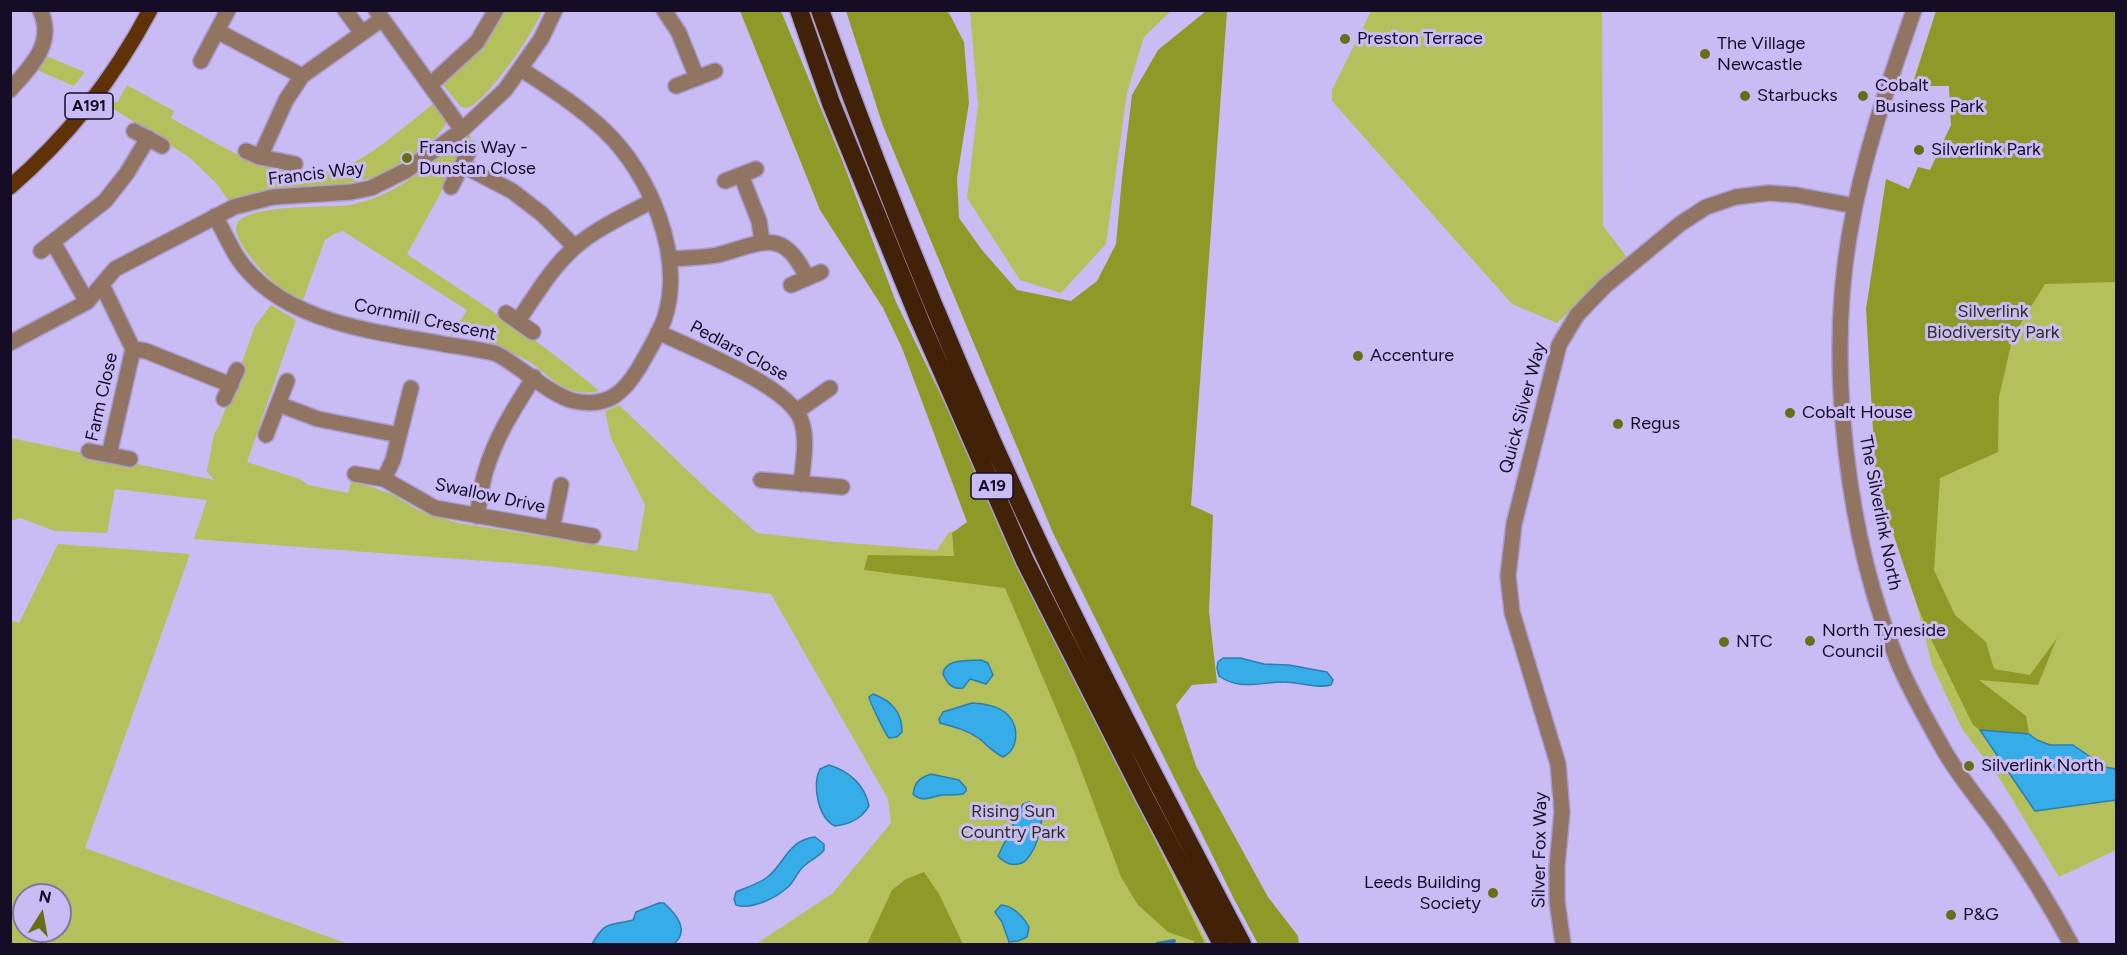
<!DOCTYPE html>
<style>
body{margin:0}
#map{position:relative;width:2127px;height:955px;overflow:hidden;background:#c9bcf5;font-family:Figtree,sans-serif}
canvas{display:block}
.frame{position:absolute;inset:0;border:12px solid #150d26;pointer-events:none}
.north{position:absolute;left:12px;top:883px;width:60px;height:60px;box-sizing:border-box;background:#c9bcf5;border:2px solid #8176a2;border-radius:50%;rotate:11deg;font-size:16px;font-weight:700;line-height:24px;text-align:center;color:#150d26}
.north::after{content:'';display:block;margin:auto;width:21px;height:27px;background:#666f16;clip-path:polygon(50% 0,100% 100%,50% 72%,0 100%)}
</style>
<div id="map">
<canvas width="2127" height="955"></canvas>
<div class="frame"></div>
<div class="north">N</div>
</div>
<script>
const context = document.querySelector('canvas').getContext('2d');
context.lineJoin = 'round';
function paint(path, color) { context.fillStyle = color; context.fill(path, 'evenodd'); }
function trace(path, color, width, dash) { context.strokeStyle = color; context.lineWidth = width; context.lineCap = dash ? 'butt' : 'round'; context.setLineDash(dash || []); context.stroke(path); }
function label(font, color, halo, rows, align = 'center') {
  context.font = font + ' Figtree,sans-serif'; context.lineWidth = 6; context.setLineDash([]); context.textBaseline = 'middle'; context.strokeStyle = halo; context.fillStyle = color; for (const [text, x, y, turn = 0] of rows) {
    context.save(); context.translate(x, y); context.rotate((+turn || 0) * Math.PI / 180); context.textAlign = isNaN(turn) ? turn : align; if (halo) context.strokeText(text, 0, 0); context.fillText(text, 0, 0); context.restore();
  }
}
paint(new Path2D(`
 M500,11h42c-8,22 -52,85 -72,96 -4,1 -5,1 -9,0l-21,-26z
 M970,11h201l-27,26 -17,56 -21,151 -45,49 -41,-13 -53,-82 11,-93z
 M1371,11h231l1,215 24,31 -70,66 -45,-19 -180,-203v-11z
 M1936,11h180v839l-57,27 -59,-98 -38,-50 -30,-64 -16,-63 -40,-120 10,-303 23,10 9,-22 12,3 21,-45 -2,-39h-37z
 M46,56l39,16 -11,14 -37,-16z
 M127,85l47,26 -3,7c56,31 123,78 189,41 26,-15 50,-37 74,-56l12,15v6l-10,13 -33,25 -31,16 -29,6 -48,3 -49,8 -18,5 -11,-16 -28,-27 -80,-51 3,-5 5,2z
 M469,133l2,5 -64,116c65,44 132,85 192,137 -34,7 -45,-12 -69,-29 -12,-7 -26,-12 -38,-18 -16,-7 -23,-16 -42,-8l17,-26 -124,-79 -7,2 -11,7 -22,60c-6,-3 -12,-5 -17,-8 -14,-8 -60,-56 -48,-70 15,-18 89,-14 111,-17 51,-9 81,-43 120,-72z
 M271,305l25,15 -49,142 53,17 8,6 40,8 3,-11 15,3 28,10 24,15 40,13 179,28 8,-46 -34,-67 -6,-27 14,-6 89,85 49,43 79,9 101,8 12,-18 53,-9 206,421h-452l77,-51 58,-70 -3,-24 -117,-205 -233,-29 -344,-26 13,-39 -92,-11 -8,44 -52,-2 -35,-13 -9,3v-83l203,42 -7,-9 7,-37 5,-8 36,-100z
 M58,544l132,10 -105,294 263,96h-337v-324l8,3zM24,895h36v36h-36z`), '#b4c05c');
paint(new Path2D(`
 M740,11h41l61,149 54,142 309,642h-11v-3l-26,-9 -30,-27 -17,-28 -47,-126 -69,-163 -141,-18 4,-15 86,1 -2,-23 15,-11 -65,-174 -19,-40 -63,-98z
 M944,11l5,2 15,29 5,61 -12,75 2,40 23,32 35,40 54,11 26,-20 19,-37 6,-66 10,-83 26,-45 48,-39h21l-36,494 22,10 -4,97 8,71 -25,2 -16,20 20,61 72,131 30,39 1,8h-41l-24,-45 -181,-366 -170,-407 -37,-115z
 M1936,11h180v271l-71,2 -32,52 -14,61 -1,55 -58,26 -6,92 21,45 31,27 8,27 36,6 27,-37 -19,47 -59,-5 47,36 3,18 -49,-4 -7,-5 -43,-88 -14,-35 -40,-120 -10,-173 20,-130 23,10 9,-22 12,3 21,-45 -2,-39h-37z
 M924,872l15,22 24,50h-96l25,-54 14,-11z`), '#8e9a28');
const water = new Path2D(`
 M1223,658h17l24,6 25,1 38,7 6,8 -2,5c-16,4 -31,-3 -47,-3 -23,0 -44,9 -65,-6l-2,-8 1,-6z
 M981,660l7,3 5,12 -7,9 -16,-5 -7,9c-11,2 -16,-5 -20,-14 2,-16 26,-13 38,-14z
 M873,694c19,7 29,18 29,38l-5,5 -8,1c-3,-3 -19,-35 -20,-41z
 M972,703c11,0 27,3 36,12 12,13 10,35 -5,42 -10,-5 -15,-11 -23,-18 -13,-9 -25,-12 -40,-16l-1,-4 4,-7z
 M1980,730l49,4 8,6 13,5h23l32,22 11,2v31l-81,11z
 M829,765c20,6 36,20 40,41 -8,13 -19,18 -34,20 -17,-8 -23,-41 -15,-57z
 M931,774l28,6 7,8v3l-3,3c-7,1 -14,1 -21,1 -11,2 -20,8 -29,-1 2,-13 7,-16 18,-20z
 M1029,802c5,2 9,3 11,8 5,12 -4,39 -13,49 -4,5 -11,6 -17,5 -5,-2 -9,-4 -12,-8l25,-52z
 M815,837l9,7v6c-6,8 -15,10 -22,18 -5,5 -8,14 -14,19 -12,11 -36,23 -52,18l-2,-6 2,-7c9,-4 22,-8 30,-14 18,-12 21,-38 49,-41z
 M659,903h5c12,11 26,27 10,41h-82c14,-24 17,-18 41,-24l3,-8z
 M1001,905c12,1 22,11 28,22l-2,10 -9,4 -9,1 -7,-20 -7,-10z`);
paint(water, '#36ade8');
trace(water, '#2c7dae', 1.5);
trace(new Path2D(`
 M1157,944l17,-3`), '#2c7dae', 4);
const minor = new Path2D(`
 M345,10l17,23
 M376,10l86,120
 M664,10l15,23 18,45
 M1914,10c-26,75 -52,149 -65,227 -22,132 -2,302 49,425 12,29 29,58 44,85 16,29 39,55 58,82 26,37 50,76 71,115
 M217,31l85,45
 M201,61l27,-51
 M430,85l47,-43 19,-32
 M676,86l39,-15
 M10,90c21,-24 46,-47 30,-80
 M134,131l28,15
 M246,151l14,6 35,7
 M260,157l26,-57 16,-24 80,-57
 M462,165l50,26 30,23 33,33
 M741,175l18,46 3,20
 M725,181l31,-12
 M451,187l19,-38
 M215,216c8,14 14,28 22,41 43,65 135,74 206,87 18,3 36,5 54,10 24,13 53,41 77,47 34,7 50,-8 66,-35 9,-16 19,-32 25,-49 19,-62 -15,-143 -60,-186 -25,-24 -55,-43 -84,-62
 M53,242l34,60
 M41,251l64,-50 22,-28 21,-35
 M670,259c15,-1 32,-1 47,-4 44,-11 66,-30 90,23
 M102,285l31,64 -24,106
 M791,285l30,-13
 M506,313l27,19
 M518,321c17,-25 34,-54 57,-74 22,-19 51,-32 77,-46
 M658,332c35,17 130,53 143,88 7,20 2,43 0,64
 M10,343l77,-41 28,-33 119,-62 39,-10 78,-5 20,-4 36,-18 55,-40 43,-40 36,-51 14,-29
 M133,349l13,2 85,34
 M224,399l13,-29
 M278,404l40,15 81,16
 M797,411l33,-23
 M266,435l21,-54
 M89,451l41,8
 M355,474l29,5 51,29 158,28
 M384,479l9,-19 18,-72
 M761,480l81,7
 M477,516c3,-15 4,-32 9,-46 10,-34 29,-63 48,-93
 M552,529l9,-44
 M1563,944l-6,-43v-35l5,-54 -4,-48 -46,-152 -4,-36 6,-52 45,-179 18,-30 28,-29 75,-62 26,-17 30,-10 33,-4 27,2 59,11`);
const major = new Path2D(`
 M10,187c58,-50 104,-109 140,-177`);
const highway = new Path2D(`
 M799,10l32,93 89,218 105,240 120,237 77,146
 M820,10c69,194 148,386 237,572 59,122 122,242 185,362`);
trace(minor, '#a99cd0', 18);
trace(major, '#a99cd0', 18);
trace(highway, '#a99cd0', 21);
trace(minor, '#917562', 15);
trace(major, '#613108', 15);
trace(highway, '#412209', 18);
for (const [x, y, r, color] of [
 [1345,39,6,"#666f16"],
 [1705,54,6,"#666f16"],
 [1745,96,6,"#666f16"],
 [1863,96,6,"#666f16"],
 [1919,150,6,"#666f16"],
 [407,158,6,"#666f16"],
 [1358,356,6,"#666f16"],
 [1790,413,6,"#666f16"],
 [1618,424,6,"#666f16"],
 [1810,641,6,"#666f16"],
 [1724,642,6,"#666f16"],
 [1969,766,6,"#666f16"],
 [1493,893,6,"#666f16"],
 [1951,915,6,"#666f16"]
]) { const dot = new Path2D(); dot.arc(x, y, r, 0, 2 * Math.PI); context.fillStyle = color; context.fill(dot); trace(dot, '#c9bcf5', 2); }
for (const [x, y, w] of [
 [89,106,48],
 [992,486,42]
]) { const box = new Path2D(); box.roundRect(x - w / 2, y - 13, w, 26, 4.5); context.fillStyle = '#c9bcf5'; context.fill(box); trace(box, '#150d26', 1.5); }
label('bold 16px', '#150d26', null, [
 ["A191",89,106],
 ["A19",992,486]
]);
label('18px', '#150d26', '#c9bcf5', [
 ["Preston Terrace",1357,39],
 ["The Village",1717,44],
 ["Newcastle",1717,65],
 ["Cobalt",1875,86],
 ["Business Park",1875,107],
 ["Starbucks",1757,96],
 ["Francis Way -",419,148],
 ["Dunstan Close",419,169],
 ["Silverlink Park",1931,150],
 ["Accenture",1370,356],
 ["Cobalt House",1802,413],
 ["Regus",1630,424],
 ["North Tyneside",1822,631],
 ["Council",1822,652],
 ["NTC",1736,642],
 ["Silverlink North",1981,766],
 ["Leeds Building",1481,883,"right"],
 ["Society",1481,904,"right"],
 ["P&G",1963,915]
], 'left');
label('18px', '#150d26', '#c9bcf5', [
 ["Francis Way",316,174,-7],
 ["Cornmill Crescent",425,320,12],
 ["Pedlars Close",739,351,28],
 ["Farm Close",102,397,-77],
 ["Quick Silver Way",1523,408,-75],
 ["Swallow Drive",490,496,12],
 ["The Silverlink North",1880,513,79],
 ["Silver Fox Way",1540,850,-89]
]);
label('18px', '#2e321a', '#c9bcf5', [
 ["Silverlink",1993,312],
 ["Biodiversity Park",1993,333],
 ["Rising Sun",1013,812],
 ["Country Park",1013,833]
]);
</script>
